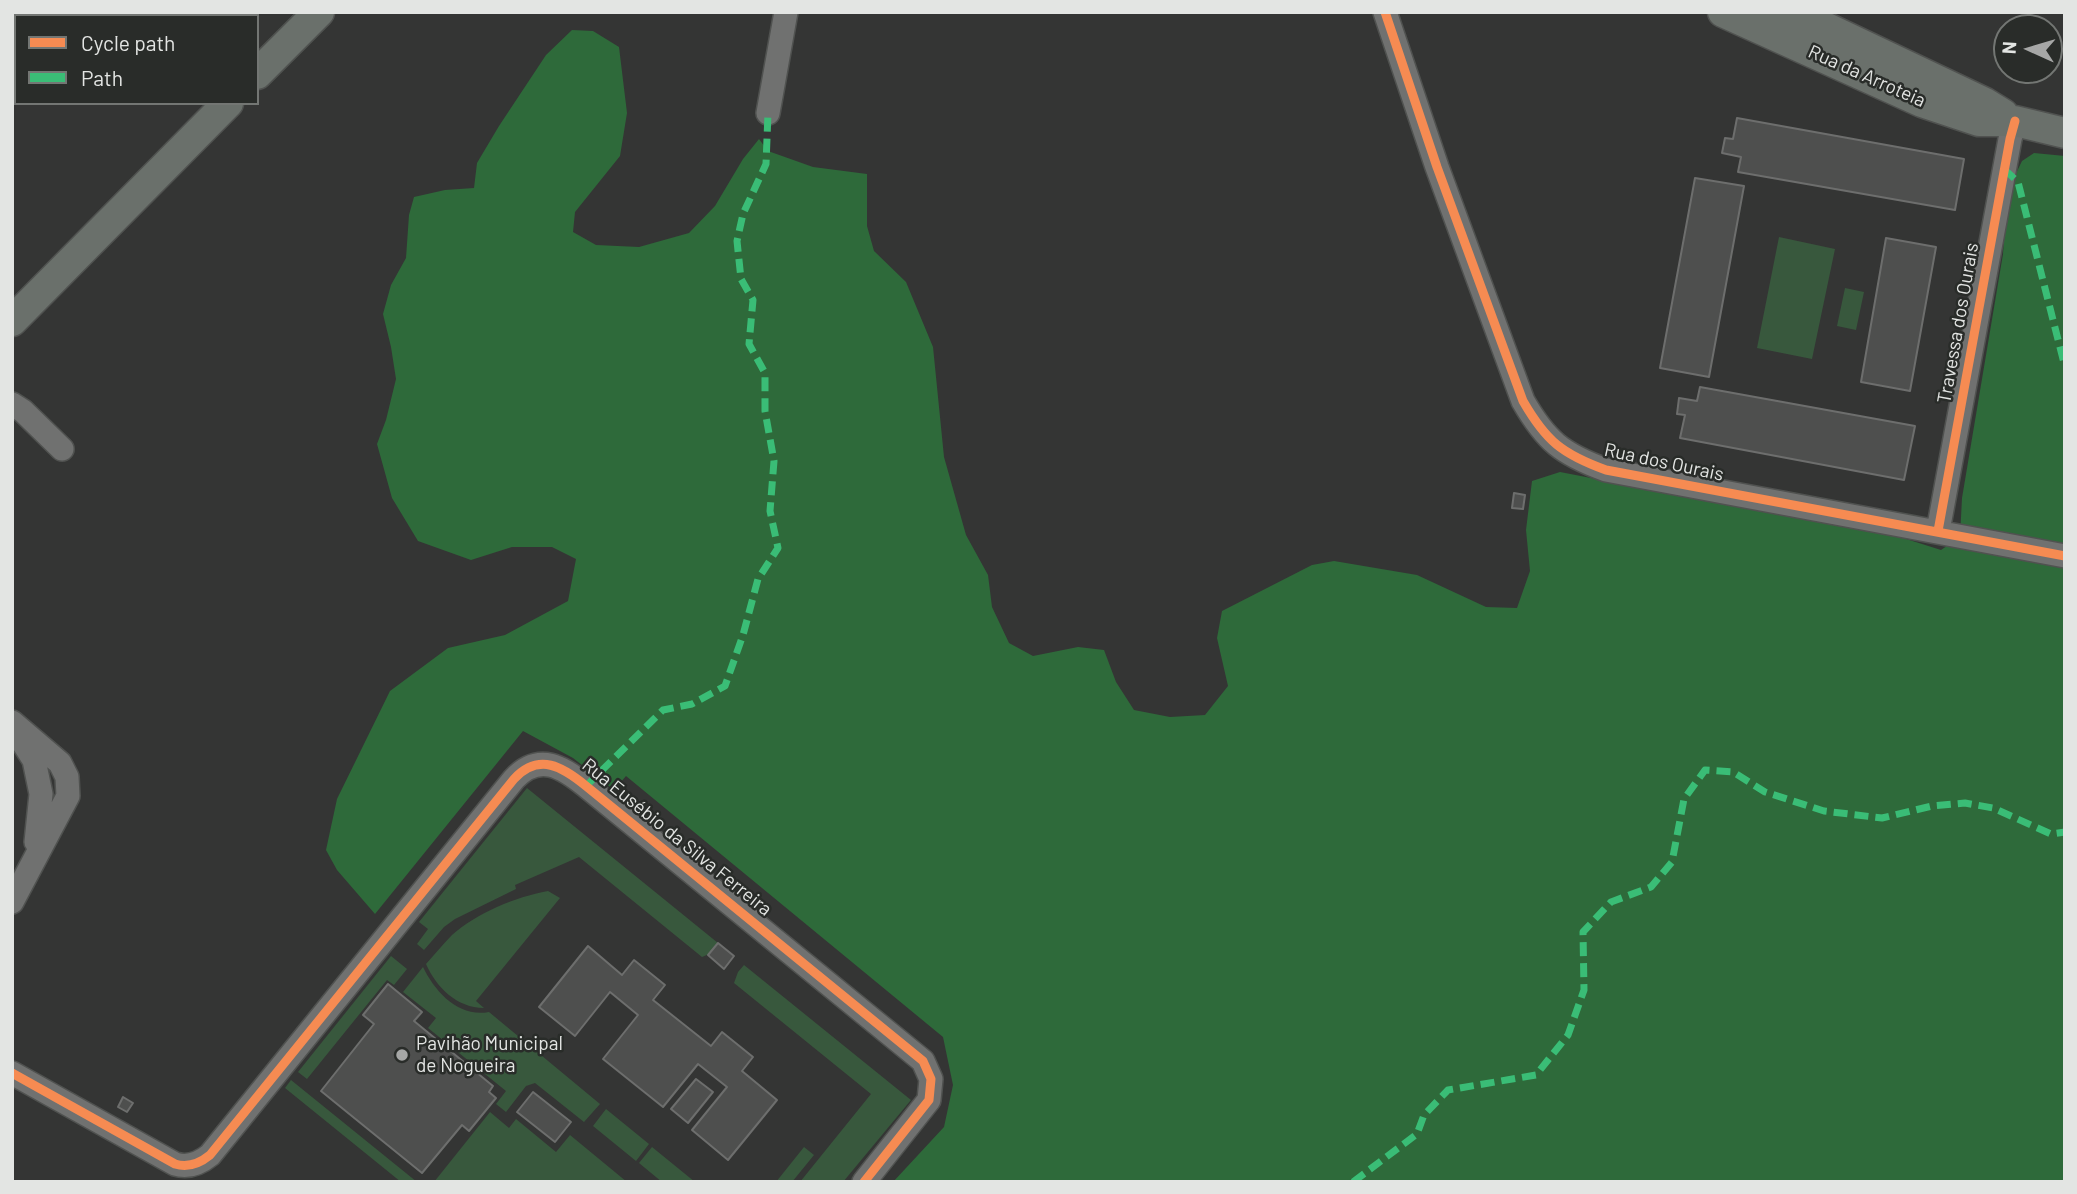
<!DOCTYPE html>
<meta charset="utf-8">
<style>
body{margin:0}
#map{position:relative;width:2077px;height:1194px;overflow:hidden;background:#343534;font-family:Barlow,sans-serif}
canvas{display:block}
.frame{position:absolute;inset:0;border:14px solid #e3e5e3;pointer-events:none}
.legend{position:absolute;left:14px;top:14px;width:245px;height:91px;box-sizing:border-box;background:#292c29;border:2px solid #737673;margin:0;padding:9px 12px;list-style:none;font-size:21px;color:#e3e5e3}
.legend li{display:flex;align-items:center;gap:14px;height:35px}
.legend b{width:35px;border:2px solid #737673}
.north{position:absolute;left:1993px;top:14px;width:70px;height:70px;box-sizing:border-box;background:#292c29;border:2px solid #737673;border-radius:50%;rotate:274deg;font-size:19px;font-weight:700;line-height:28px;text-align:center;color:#e3e5e3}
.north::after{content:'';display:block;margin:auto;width:24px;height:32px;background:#a6a7a6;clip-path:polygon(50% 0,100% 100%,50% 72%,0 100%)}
</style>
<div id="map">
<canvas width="2077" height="1194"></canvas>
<div class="frame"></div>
<ul class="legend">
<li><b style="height:9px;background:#f68b52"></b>Cycle path</li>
<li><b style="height:9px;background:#3abd76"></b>Path</li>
</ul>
<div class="north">N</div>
</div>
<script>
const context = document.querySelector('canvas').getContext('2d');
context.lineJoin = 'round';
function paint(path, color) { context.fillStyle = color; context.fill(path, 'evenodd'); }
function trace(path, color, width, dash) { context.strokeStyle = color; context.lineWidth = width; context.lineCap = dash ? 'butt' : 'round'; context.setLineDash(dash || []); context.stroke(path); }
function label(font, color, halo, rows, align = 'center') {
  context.font = font + ' Barlow,sans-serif'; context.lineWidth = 5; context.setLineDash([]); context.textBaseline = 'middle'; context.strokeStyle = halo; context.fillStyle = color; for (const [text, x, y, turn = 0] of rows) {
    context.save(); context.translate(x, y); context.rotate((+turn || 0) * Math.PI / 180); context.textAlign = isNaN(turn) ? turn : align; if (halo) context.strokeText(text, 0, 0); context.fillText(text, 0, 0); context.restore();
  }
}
paint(new Path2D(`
 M1779,237l56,12 -23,110 -55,-11z
 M1845,288l19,4 -8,38 -19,-4z
 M527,788l191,155 -9,11 -7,3 -123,-100 -64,28 1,4 -61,30 -11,8 -20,23 -7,-6 11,-15 -9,-7z
 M548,891l12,7 -84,103 8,7c-27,0 -48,-21 -58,-44 9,-10 17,-20 26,-29 25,-22 63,-38 96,-44z
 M391,956l16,13 -13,16 -7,-5 -80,99 -9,-7z
 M744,965l167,135 -68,82h-43l71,-88 -137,-111 4,-11z
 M423,967c12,25 36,51 66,45l111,92 -16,18 -49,-39 -9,3 -20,26 -10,-8 10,-13 -78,-63 8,-10 -33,-26z
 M291,1080l126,102h-16l-116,-94z
 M606,1109l43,35 -13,17 -43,-35z
 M490,1112l19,16 7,-9 40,33 14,-17 57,47h-193z
 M652,1147l43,35h-33l-23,-19z
 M804,1147l10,8 -22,27h-16z`), '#38583d');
paint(new Path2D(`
 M572,30l21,1 26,16 8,66 -7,43 -45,56 -2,20 23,13 43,2 50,-14 26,-27 28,-47 16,-20 9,12 45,16 54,7v52l7,25 32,31 27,65 11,110 22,78 22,40 4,32 17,36 24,13 45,-9 26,3 12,32 18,28 36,7 35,-2 23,-29 -11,-48 5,-27 90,-46 22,-4 83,14 69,32 31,1 13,-37 -4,-41 6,-49 28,-9 212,41 90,12 79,25 19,-13 2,-39 41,-244 4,-62 15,-31 12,-8 31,3v1026h-1172l51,-55 9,-42 -10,-48 -317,-261 -12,14 -41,-32 -50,-27 -148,183 -38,-44 -11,-20 11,-51 53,-108 58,-43 57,-13 63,-34 8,-42 -24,-12h-40l-41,13 -53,-19 -26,-43 -15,-54 9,-24 10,-41 -5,-32 -8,-33 8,-29 15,-27 3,-43 5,-18 31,-7 29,-2 3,-25 22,-37 47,-71z`), '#2e6a3a');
const building = new Path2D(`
 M1737,118l227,41 -9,51 -217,-38 3,-15 -19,-4 3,-15 8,1z
 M1695,178l49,8 -35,191 -49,-9z
 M1886,238l50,9 -26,144 -49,-9z
 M1700,387l215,39 -11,54 -224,-42 5,-23 -8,-1 2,-16 18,3z
 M1514,493l11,2 -2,14 -11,-1z
 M718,943l16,13 -10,13 -16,-14z
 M588,946l34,29 12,-15 31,25 -12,15 58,46 11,-14 31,25 -11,14 35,29 -49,60 -36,-30 35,-43 -29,-23 -35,43 -60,-48 35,-44 -28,-23 -35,44 -36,-29z
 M388,984l34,28 -8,9 79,65 -4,6 7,6 -27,33 -7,-6 -40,48 -101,-82 53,-67 -11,-9z
 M696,1079l17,13 -25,31 -17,-14z
 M533,1092l38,30 -16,20 -38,-30z
 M123,1097l10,6 -6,9 -9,-5z`);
paint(building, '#4e4f4e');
trace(building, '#6d6e6d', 2);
const minor = new Path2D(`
 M1385,12l52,155 86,234c23,40 39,53 83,69l459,86
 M768,113l18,-101
 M12,404l11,7 39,38
 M1938,531l72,-392 5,-18
 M12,722l48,41 7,14 1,19 -56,106
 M20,738l14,22 7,34 -5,48
 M12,1073l163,91c13,4 24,0 35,-9l304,-376c25,-27 49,-12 72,7l337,275 8,18 -2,21 -65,82`);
const major = new Path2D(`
 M1723,12l199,90 57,19h36l50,12
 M1754,12l56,8 175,83 18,11
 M257,74l62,-62
 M12,321l216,-218`);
trace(minor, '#505250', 26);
trace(major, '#505250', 33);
trace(minor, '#707170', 23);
trace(major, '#6a706b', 30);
trace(new Path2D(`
 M2004,169l14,13 47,185
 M586,786l77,-76 29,-6 33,-18 18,-51 15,-56 20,-31 -8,-37 4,-50 -9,-50v-38l-16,-29 4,-44 -12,-21 -4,-38 6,-27 23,-50 2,-51
 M1353,1182l64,-48 7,-19 24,-25 88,-15 32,-40 16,-45 -1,-58 28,-30 40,-15 21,-25 12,-63 21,-29 28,2 32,20 59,19 58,7 50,-12 33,-3 28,5 58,26 14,-2`), '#3abd76', 7, [14, 7]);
trace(new Path2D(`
 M1385,12l52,155 86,234c23,40 39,53 83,69l459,86
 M1938,531l72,-392 5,-18
 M12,1073l163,91c13,4 24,0 35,-9l304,-376c25,-27 49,-12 72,7l337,275 8,18 -2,21 -65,82`), '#f68b52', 9);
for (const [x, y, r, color] of [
 [402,1055,7,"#a6a7a6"]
]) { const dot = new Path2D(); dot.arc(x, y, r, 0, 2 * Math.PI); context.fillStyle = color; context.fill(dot); trace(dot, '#292c29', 2.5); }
label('19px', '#e3e5e3', '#292c29', [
 ["Rua da Arroteia",1867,76,24],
 ["Travessa dos Ourais",1958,323,-80],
 ["Rua dos Ourais",1664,462,12],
 ["Rua Eusébio da Silva Ferreira",677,837,39]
]);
label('19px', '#e3e5e3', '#292c29', [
 ["Pavihão Municipal",416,1044],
 ["de Nogueira",416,1066]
], 'left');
</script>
